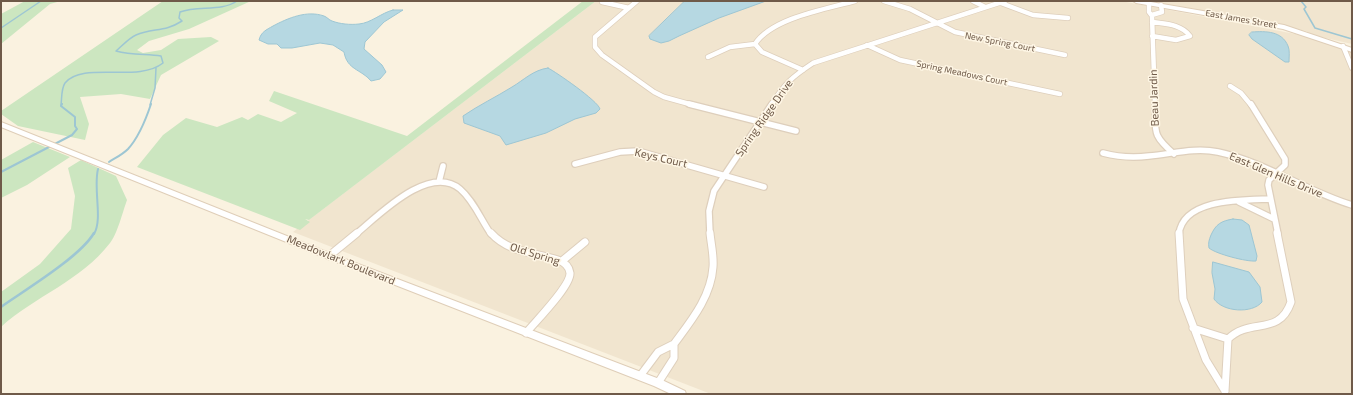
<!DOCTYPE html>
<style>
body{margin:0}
#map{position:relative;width:1353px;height:395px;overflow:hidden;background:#faf2e0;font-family:"Exo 2",sans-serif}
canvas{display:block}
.frame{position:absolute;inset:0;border:2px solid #6f5a49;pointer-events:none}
</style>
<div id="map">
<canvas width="1353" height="395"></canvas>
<div class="frame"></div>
</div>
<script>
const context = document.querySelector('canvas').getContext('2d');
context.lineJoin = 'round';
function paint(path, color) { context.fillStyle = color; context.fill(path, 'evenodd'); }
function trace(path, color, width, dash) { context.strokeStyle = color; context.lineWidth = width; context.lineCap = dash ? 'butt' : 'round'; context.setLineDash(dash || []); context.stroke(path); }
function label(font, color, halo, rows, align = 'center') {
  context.font = font + ' "Exo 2",sans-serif'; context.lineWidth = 3; context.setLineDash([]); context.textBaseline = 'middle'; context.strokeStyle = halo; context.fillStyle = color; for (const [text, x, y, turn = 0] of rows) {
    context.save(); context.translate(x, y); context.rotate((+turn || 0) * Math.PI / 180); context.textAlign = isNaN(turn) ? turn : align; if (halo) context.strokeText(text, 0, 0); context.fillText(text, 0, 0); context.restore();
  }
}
paint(new Path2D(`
 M596,1h525l185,35 46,16v342h-641l-418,-162z
 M1148,1h204v43l-40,-9 -6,-4 -77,-16z`), '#f1e5cf');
paint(new Path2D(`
 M25,1h36l-11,3 -49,40v-30z
 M163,1h88l-62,28 -40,12 -12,9 6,3 18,-3 17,-11 33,-2 8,4 -58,34 -11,24 -29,-5 -41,3 9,27 -4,16 -67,-14 -17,-12v-3z
 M583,1h13l-287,219 -4,-1 5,3 -10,8 -163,-63 26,-32 23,-17 31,9 25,-10 6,3 10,-6 23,8 16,-9 -28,-12 5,-10 133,45z
 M33,142l37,15 -43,28 -26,13v-38z
 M81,160l35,16 11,24c-4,11 -10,35 -17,43 -29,38 -75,53 -109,84v-35l39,-28 31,-35 4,-33 -7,-28z`), '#cce6c0');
const water = new Path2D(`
 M685,1h81l-47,17 -40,18 -10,5 -8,2 -11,-4 -1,-3z
 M393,10h10l-19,12 -19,20 -1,7 18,16 4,7 -6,7 -9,2c-10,-12 -24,-11 -27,-29l-11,-7 -13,-2 -28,5h-11l-4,-4h-9l-9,-4c2,-8 7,-10 14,-14 15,-8 34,-16 51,-10 3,1 5,4 8,5 8,3 18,4 27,3 12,-1 22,-11 34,-14z
 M1252,32c14,-1 30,-1 36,14 2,4 1,11 1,16h-4l-33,-23 -3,-4z
 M548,68c8,4 50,33 52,41l-4,4 -21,6 -29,14 -40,12 -6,-9 -36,-13 -1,-7c16,-11 33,-19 49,-29 12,-7 21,-17 36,-19z
 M1233,219l9,1 7,5 8,31 -1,5c-9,1 -40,-7 -47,-13 -1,-5 0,-8 2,-13 5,-11 10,-14 22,-16z
 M1213,262l36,10 11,15 2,15c-10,12 -39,10 -48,-3l1,-10 -3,-16z`);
paint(water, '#b6d8e2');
trace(water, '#9dc6d3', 1);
trace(new Path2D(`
 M1301,1l5,6 -2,2 11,19 37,11
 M1,28l40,-27
 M61,105c1,-7 0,-16 4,-22 18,-22 73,0 98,-20l-2,-7c-15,-2 -30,-1 -45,-5 6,-5 13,-13 20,-16 17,-7 29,-3 46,-14l-3,-3 1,-6c18,-7 41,0 57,-11
 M150,105l5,-17 1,-20`), '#9dc6d3', 1.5);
trace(new Path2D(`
 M109,162c6,-4 13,-7 19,-13 11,-12 18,-30 23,-45
 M1,172l71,-37 5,-6 -2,-3v-9l-14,-11 1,-2
 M94,234c9,-15 -1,-45 4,-65`), '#9dc6d3', 2);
trace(new Path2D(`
 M1,307c24,-17 79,-50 93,-74`), '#9dc6d3', 2.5);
const streetFar2 = new Path2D(`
 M637,1l-42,36v10l7,8 52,37 10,5 29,8
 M884,1l26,8 45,23 110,23
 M973,1l12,6
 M602,2l27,6
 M1001,3l32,12 35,3
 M1149,3v9l3,4 3,89
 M1152,15l10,-3 -1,-7
 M1152,22c14,2 29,2 38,14l-14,4 -24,-4
 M755,44c17,-26 71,-35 100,-43
 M755,44l7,8 41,18
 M867,45l33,15 160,34
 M1343,46l9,22
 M708,57l22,-10 25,-3
 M1230,86l11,7 10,12
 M771,105c14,-22 21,-28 42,-42l192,-62`);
const streetFar1 = new Path2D(`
 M689,104l107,27
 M1155,104c1,28 -4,30 19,50
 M1251,104l34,55v6l-16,15 -1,5 10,49
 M1103,153c15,4 30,5 46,3 23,-2 46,-9 69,-4 47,10 88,39 134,53
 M575,164l45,-12 18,-1 126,36
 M439,182l4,-16
 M1239,202l35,17
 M356,234c22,-18 73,-71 104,-45 14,12 21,31 31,45
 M710,234l-1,-23 5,-20 58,-87
 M1179,234c4,-36 65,-34 91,-35`);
const street = new Path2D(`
 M491,233c18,20 43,19 67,27 6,2 11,6 12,13 1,13 -35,49 -44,60
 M1179,233l4,66 23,61 19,31
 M329,256l28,-23
 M562,261l23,-19
 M1193,328l35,11
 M674,344c17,-23 37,-47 39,-77 1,-11 -2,-23 -3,-34
 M640,376l18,-24 16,-8v14l-16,25
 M1225,391l3,-52c22,-22 51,-2 63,-37l-14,-69`);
const secondary = new Path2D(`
 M1133,1h12l139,24 68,23v4l-69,-23 -147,-26z
 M1,122l331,132 330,126 23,11 1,3h-15l-17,-8 -328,-128 -325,-131z`);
trace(streetFar2, '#decfbc', 6);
trace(streetFar1, '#decfbc', 8);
trace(street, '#decfbc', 9);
trace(secondary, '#dfceb8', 2);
trace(streetFar2, '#fff', 4.5);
trace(streetFar1, '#fff', 5.5);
trace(street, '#fff', 7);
paint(secondary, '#fff');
label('9px', '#6f5a49', '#fef6e5', [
 ["East James Street",1241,19,10],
 ["New Spring Court",1000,42,11],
 ["Spring Meadows Court",962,73,12]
]);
label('11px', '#6f5a49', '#fef6e5', [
 ["Beau Jardin",1154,98,-92],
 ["Spring Ridge Drive",764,118,-55],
 ["Keys Court",661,158,13],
 ["East Glen Hills Drive",1276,175,23],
 ["Old Spring",535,254,17],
 ["Meadowlark Boulevard",341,260,22]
]);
</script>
